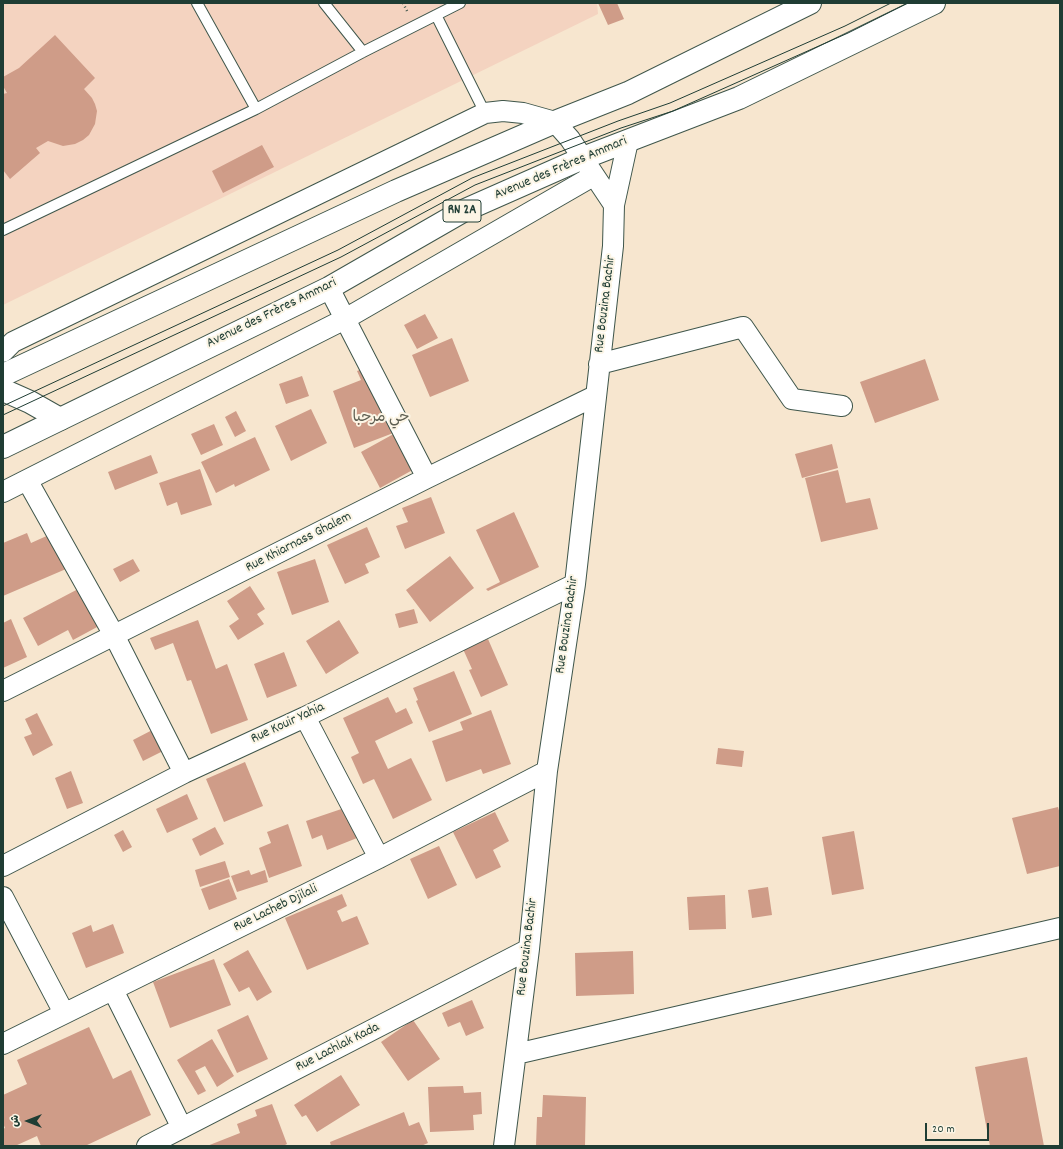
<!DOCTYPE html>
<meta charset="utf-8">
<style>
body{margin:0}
#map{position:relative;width:1063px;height:1149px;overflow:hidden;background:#f7e6cf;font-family:Dekko,"Playpen Sans Arabic",sans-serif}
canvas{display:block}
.frame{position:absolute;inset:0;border:4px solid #1f3d34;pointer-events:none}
.north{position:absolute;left:8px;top:1101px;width:40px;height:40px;-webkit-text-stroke:3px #fcf5e5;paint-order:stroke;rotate:270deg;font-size:11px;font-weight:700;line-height:16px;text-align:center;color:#1f3d34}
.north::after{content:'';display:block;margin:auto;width:14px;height:18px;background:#1f3d34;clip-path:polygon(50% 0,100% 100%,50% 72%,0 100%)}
.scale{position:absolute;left:925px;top:1123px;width:64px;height:18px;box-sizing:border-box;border:2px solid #1f3d34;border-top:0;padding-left:5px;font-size:12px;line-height:14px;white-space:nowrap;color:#1f3d34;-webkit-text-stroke:3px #fcf5e5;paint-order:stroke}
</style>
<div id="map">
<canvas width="1063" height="1149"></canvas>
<div class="frame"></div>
<div class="north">ش</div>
<div class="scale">20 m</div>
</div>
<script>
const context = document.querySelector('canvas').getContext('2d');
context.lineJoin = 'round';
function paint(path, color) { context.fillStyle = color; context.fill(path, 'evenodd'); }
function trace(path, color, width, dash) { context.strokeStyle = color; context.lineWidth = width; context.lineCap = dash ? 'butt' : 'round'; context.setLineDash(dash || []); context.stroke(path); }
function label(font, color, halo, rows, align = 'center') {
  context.font = font + ' Dekko,"Playpen Sans Arabic",sans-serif'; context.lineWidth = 4; context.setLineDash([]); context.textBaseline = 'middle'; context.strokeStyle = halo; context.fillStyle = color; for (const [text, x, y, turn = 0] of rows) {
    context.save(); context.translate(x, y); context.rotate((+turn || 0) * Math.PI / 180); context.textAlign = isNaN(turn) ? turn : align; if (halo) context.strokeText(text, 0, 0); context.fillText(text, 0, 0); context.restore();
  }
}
paint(new Path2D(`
 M3,3h594l1,11 -595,291z`), '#f4d3c0');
paint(new Path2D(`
 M598,3h19l7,16 -16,6z
 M55,35l40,43 -11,11 8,9 3,6 2,7 -2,13 -6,11 -6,5 -8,4 -12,2 -15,-5 -12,7 4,5 -30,26 -7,-9v-76l4,-1 -4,-7v-9l16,-9z
 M262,145l12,22 -51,26 -11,-22z
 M425,314l13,24 -21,11 -13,-24z
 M452,338l17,43 -39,16 -18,-42z
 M925,359l14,41 -64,23 -15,-41z
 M372,365l24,67 -42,16 -21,-57 28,-11 -4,-9z
 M302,376l7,20 -23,8 -7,-20z
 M311,409l16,34 -36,18 -16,-35z
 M236,411l10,20 -11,6 -10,-20z
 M214,424l9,21 -22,10 -10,-21z
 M399,431l19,36 -38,21 -19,-36z
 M255,437l15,33 -35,17 -1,-3 -18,9 -15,-31z
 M832,444l6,24 -36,10 -7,-24z
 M151,455l7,18 -43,17 -7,-18z
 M200,469l12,36 -31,10 -4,-13 -10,4 -8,-23z
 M838,470l8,33 24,-5 8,31 -57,13 -16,-64z
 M431,497l14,36 -40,16 -9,-23 12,-4 -6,-14z
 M514,512l25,55 -51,24 -2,-2 14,-7 -24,-52z
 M367,527l13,30 -15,7 4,9 -24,11 -18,-39z
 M27,533l4,10 20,-9 15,35 -63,27v-53z
 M450,556l24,32 -44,34 -24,-32z
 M133,559l7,12 -20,11 -7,-13z
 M315,559l14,43 -37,13 -15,-43z
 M250,586l15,23 -8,5 7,10 -26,16 -9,-14 10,-7 -12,-18z
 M80,588l19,38 -26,14 -5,-10 -30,16 -15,-28z
 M414,609l4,14 -19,5 -4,-14z
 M11,619l16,38 -24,11v-45z
 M198,620l18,49 11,-5 21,56 -37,14 -20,-54 -4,1 -14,-38 -18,7 -5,-12z
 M339,620l20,33 -33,21 -20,-33z
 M488,639l20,46 -27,12 -12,-27 3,-1 -9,-20z
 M284,652l13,34 -30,12 -13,-34z
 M454,671l18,43 -43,18 -13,-31 2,-1 -5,-12z
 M388,697l8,16 10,-5 7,15 -38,18 13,28 23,-11 21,42 -39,19 -19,-40 -11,5 -12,-27 8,-4 -16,-35z
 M491,710l20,54 -28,10 -2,-5 -35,13 -14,-41 31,-11 -3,-8z
 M37,713l16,32 -20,11 -9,-19 8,-3 -7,-15z
 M160,726l11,21 -28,14 -10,-21z
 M718,748l26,3 -2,16 -26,-3z
 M245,762l18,44 -39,16 -18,-43z
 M71,771l12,32 -16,6 -12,-31z
 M187,794l11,25 -31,14 -11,-24z
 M362,802l10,30 -45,18 -5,-15 -10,4 -6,-18z
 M1058,807l2,7v52l-33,8 -15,-56z
 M495,812l14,29 -16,9 8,17 -25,12 -23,-47z
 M288,824l14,42 -33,12 -10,-30 12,-5 -4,-11z
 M215,827l9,17 -24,12 -8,-17z
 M123,830l9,17 -9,5 -9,-17z
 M854,831l10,58 -32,6 -10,-58z
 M439,846l18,39 -29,14 -18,-40z
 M225,861l5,16 -30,10 -5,-17z
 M249,870l2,5 14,-5 3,12 -31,10 -6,-16z
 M229,879l8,20 -28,11 -8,-21z
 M768,887l4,28 -20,3 -4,-28z
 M342,894l5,12 -10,5 5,11 15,-6 12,28 -62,26 -22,-52z
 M725,895l1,34 -37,1 -2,-33z
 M113,924l11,29 -38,15 -14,-35 19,-8 2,7z
 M248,950l24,42 -15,9 -8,-14 -10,5 -16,-28z
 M633,951l1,43 -58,2 -1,-43z
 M214,959l17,46 -61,23 -17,-46z
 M472,1000l12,28 -18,8 -6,-14 -12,5 -6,-14z
 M248,1015l20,44 -31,14 -20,-43z
 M413,1020l27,39 -32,22 -27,-39z
 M89,1027l24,52 18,-9 20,45 -66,31h-44l-4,-10 -22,10h-12v-17l2,-1 -2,-5v-28l24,-11 -10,-24z
 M212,1039l22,37 -17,11 -12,-21 -10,5 11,20 -8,4 -21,-35z
 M1027,1057l17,89h-54l-15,-79z
 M341,1075l19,30 -43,27 -11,-17 -4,2 -8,-12z
 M463,1086l1,7 17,-1 1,22 -9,1 1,15 -44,2 -2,-45z
 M543,1095l43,2 -1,49h-49l1,-29h5z
 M272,1104l15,40 -4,2h-76l33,-13 -3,-9 20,-8 -2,-6z
 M404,1112l5,14 10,-4 9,21 -7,3h-90l-1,-4z`), '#cf9c88');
const lane = new Path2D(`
 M197,3l59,106
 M324,3l39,49
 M436,15l49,98
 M3,230l253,-121 107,-57 97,-49`);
const street = new Path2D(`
 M614,205l14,-64
 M329,288l98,190
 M3,352l10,-10 472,-229 18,-2 20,2 32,9 15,17 44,66 -1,41 -38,338 -28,187 -18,178 -25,197
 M599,364l144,-37 49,72 50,7
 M27,480l87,155 70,138
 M3,492l342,-173 248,-143
 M3,691l424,-213 168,-82
 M305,717l74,141
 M3,866l181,-93 121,-56 270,-133
 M3,897l61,116
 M113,990l69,138
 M3,1044l376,-186 168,-87
 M516,1054l544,-126
 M147,1146l382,-197`);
const secondary = new Path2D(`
 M3,390l27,12 30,17`);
const primary = new Path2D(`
 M3,375l393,-184 159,-69 73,-29 182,-90
 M3,447l326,-159 134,-77 120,-53 156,-60 195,-95`);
trace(lane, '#3f564b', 12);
trace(street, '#3f564b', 22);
trace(secondary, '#3f564b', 24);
trace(primary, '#3f564b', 24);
trace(new Path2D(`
 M403,3l5,10`), '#3f564b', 2.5, [1, 3]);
trace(lane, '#fff', 10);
trace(street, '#fff', 20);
trace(secondary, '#fff', 22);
trace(primary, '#fff', 22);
trace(new Path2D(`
 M3,406l335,-156 134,-72 146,-57 52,-18 175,-77 46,-23
 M3,415l338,-158 134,-72 146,-57 52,-17 175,-78 60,-30`), '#1f3d34', 1);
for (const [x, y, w] of [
 [462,211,38]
]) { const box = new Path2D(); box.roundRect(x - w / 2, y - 11, w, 22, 3); context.fillStyle = '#fcf5e5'; context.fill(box); trace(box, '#1f3d34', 1); }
label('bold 13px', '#1f3d34', null, [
 ["RN 2A",462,211]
]);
label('14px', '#1f3d34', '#fcf5e5', [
 ["Avenue des Frères Ammari",561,169,-23],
 ["Rue Bouzina Bachir",606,304,-83],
 ["Avenue des Frères Ammari",272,314,-26],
 ["Rue Khiarnass Ghalem",299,543,-27],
 ["Rue Bouzina Bachir",568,625,-82],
 ["Rue Kouir Yahia",288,724,-25],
 ["Rue Lacheb Djilali",276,909,-26],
 ["Rue Bouzina Bachir",528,947,-83],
 ["Rue Lachlak Kada",338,1048,-27]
]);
label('15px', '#5d5e51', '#fcf5e5', [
 ["حي مرحبا",381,419]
]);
</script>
